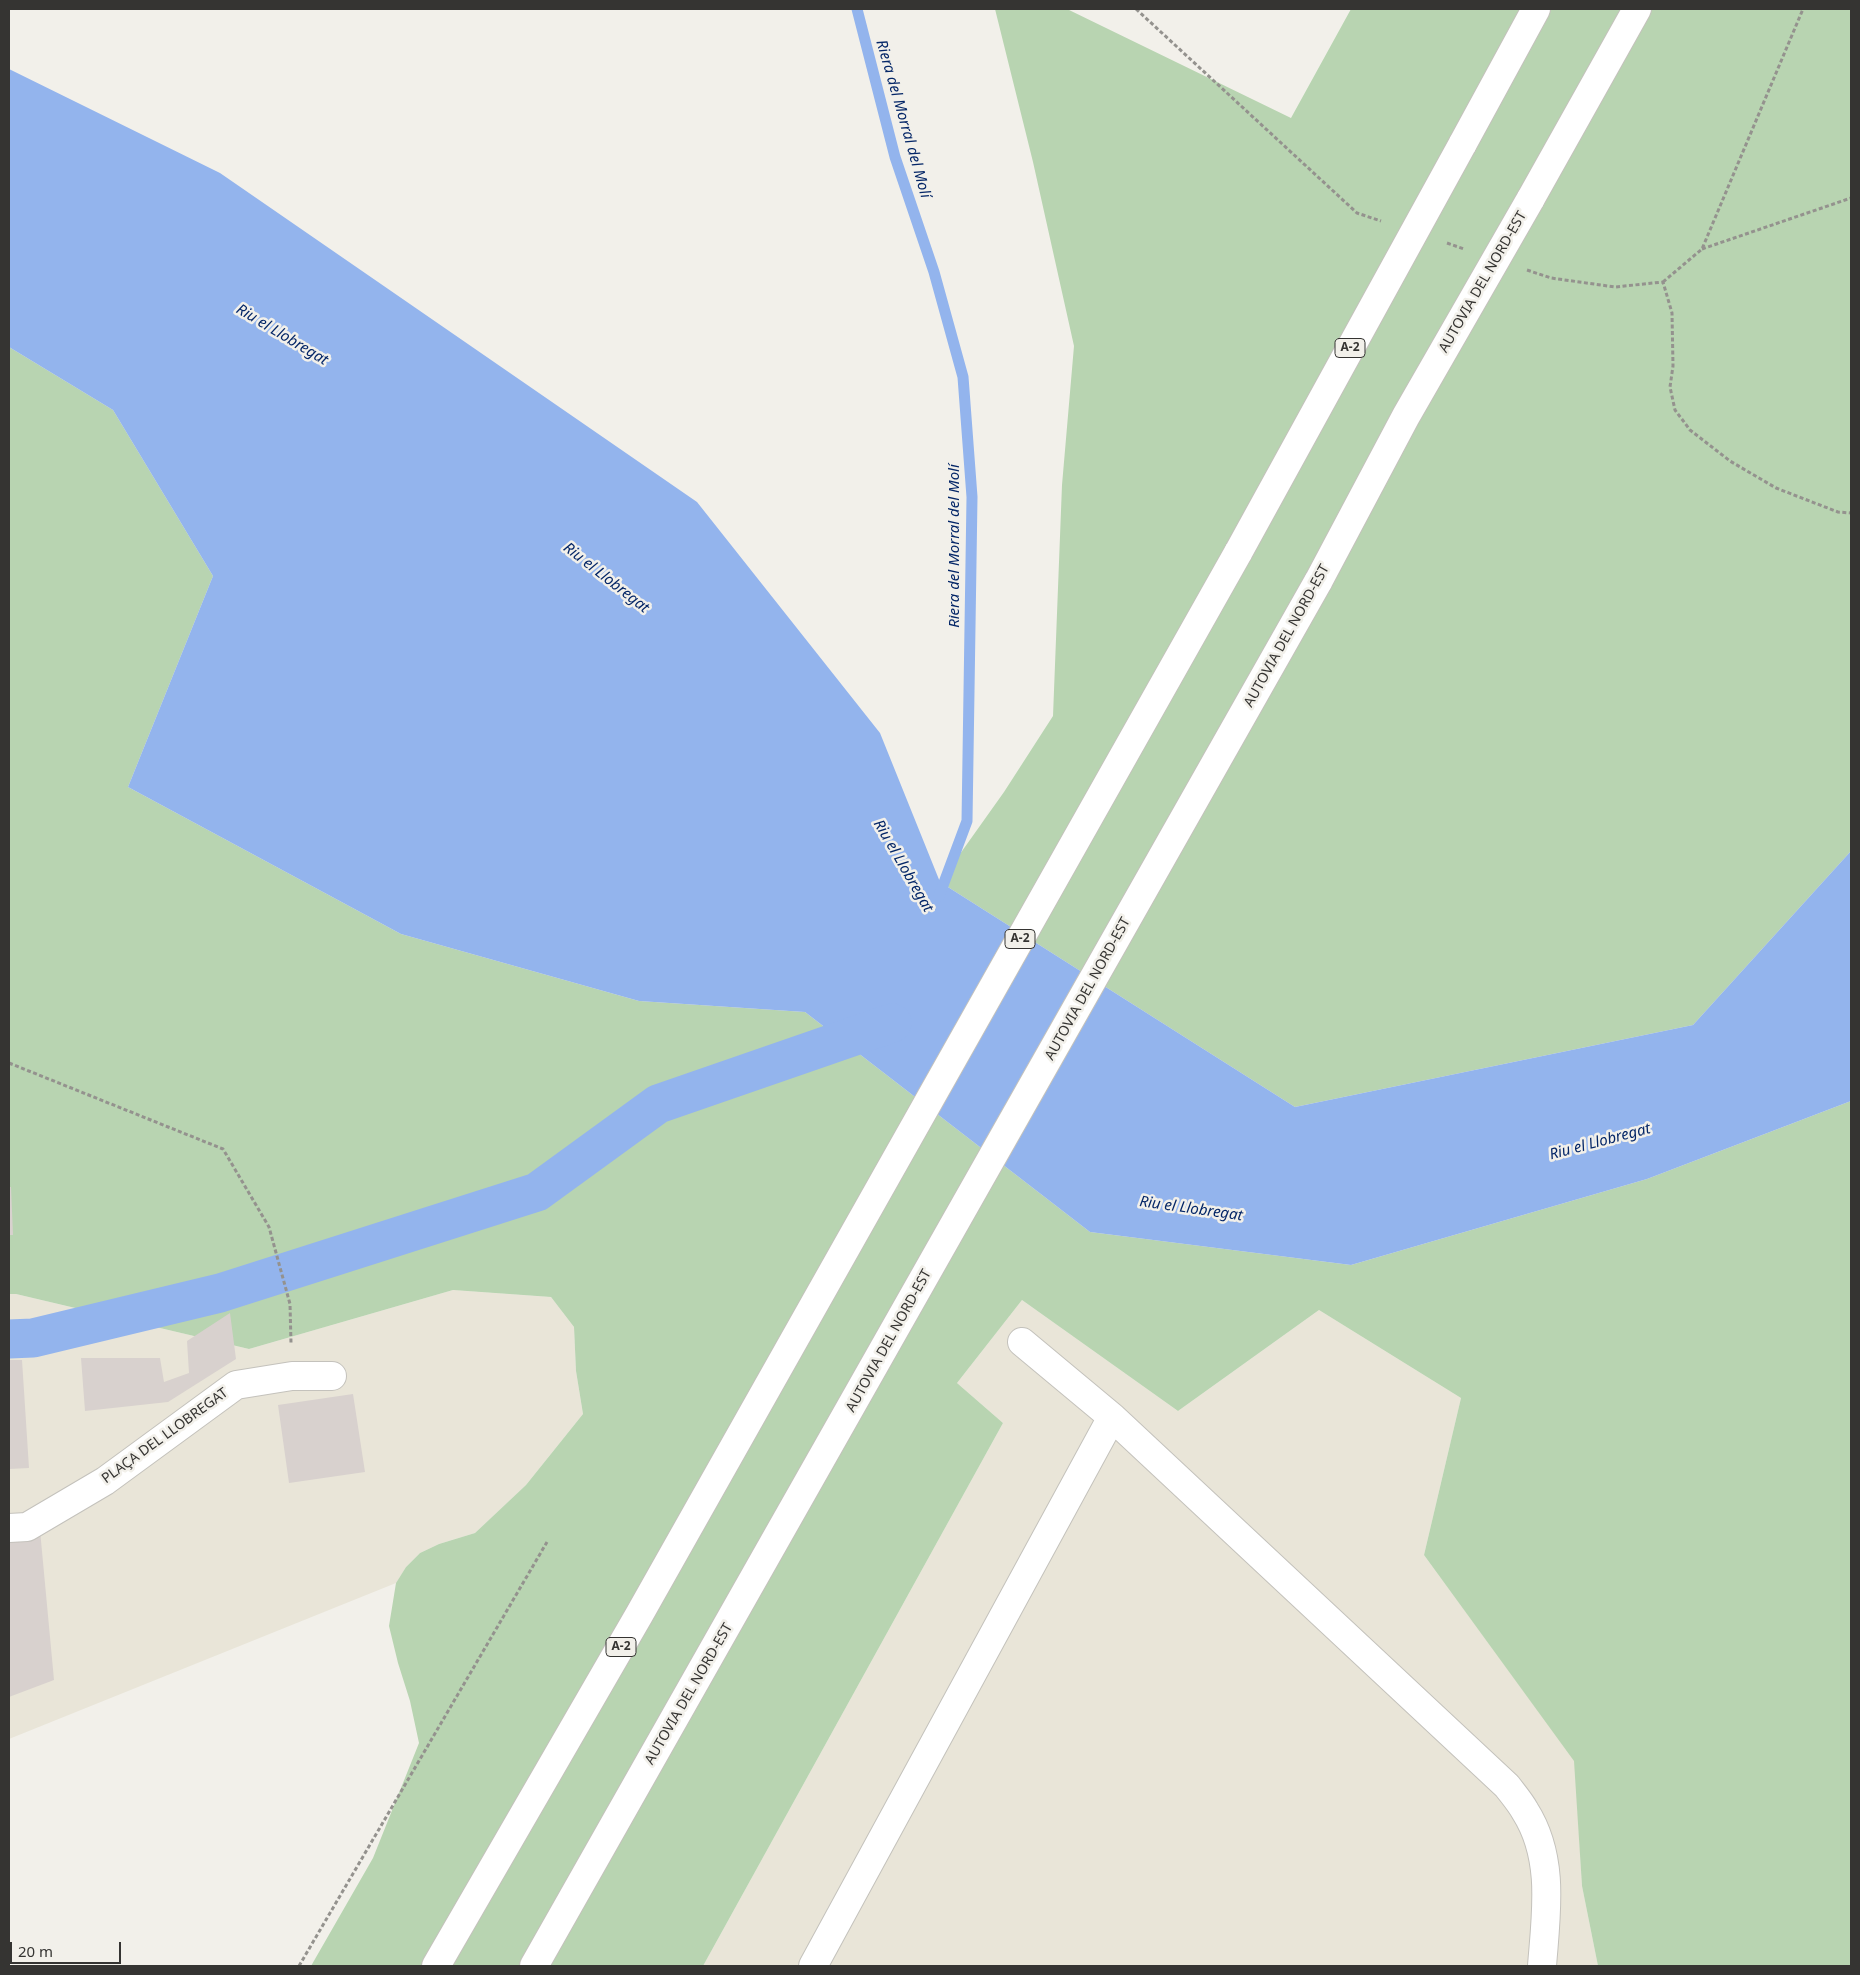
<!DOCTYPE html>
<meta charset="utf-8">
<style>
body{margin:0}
#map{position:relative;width:1860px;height:1975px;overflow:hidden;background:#f2f0ea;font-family:"Noto Sans",sans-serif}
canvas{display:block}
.frame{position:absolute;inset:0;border:10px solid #353432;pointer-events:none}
.scale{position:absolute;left:10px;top:1942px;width:111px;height:22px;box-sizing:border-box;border:2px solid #353432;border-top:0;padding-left:6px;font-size:15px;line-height:18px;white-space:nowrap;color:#353432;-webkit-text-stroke:4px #f2f0ea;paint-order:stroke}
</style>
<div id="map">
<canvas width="1860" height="1975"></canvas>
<div class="frame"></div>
<div class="scale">20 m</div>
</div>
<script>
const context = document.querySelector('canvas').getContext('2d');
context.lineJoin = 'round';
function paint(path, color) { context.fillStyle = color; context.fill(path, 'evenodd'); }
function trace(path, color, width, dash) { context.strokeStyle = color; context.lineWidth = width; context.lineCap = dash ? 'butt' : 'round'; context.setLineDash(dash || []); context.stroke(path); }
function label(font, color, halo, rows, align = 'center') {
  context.font = font + ' "Noto Sans",sans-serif'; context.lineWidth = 5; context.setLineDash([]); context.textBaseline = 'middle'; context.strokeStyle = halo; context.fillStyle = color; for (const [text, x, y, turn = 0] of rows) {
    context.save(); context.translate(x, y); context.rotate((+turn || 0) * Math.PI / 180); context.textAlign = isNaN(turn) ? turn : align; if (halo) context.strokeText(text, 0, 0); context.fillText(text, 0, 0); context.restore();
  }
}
paint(new Path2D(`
 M453,1290l98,7 23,30 2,44 7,43 -57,71 -51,48 -36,11 -19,9 -14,14 -10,16 -387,156v-445h7l233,55z
 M1022,1300l156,111 141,-101 142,88 -37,157 151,206 7,125 16,80h-895l300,-543 -46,-40z`), '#e9e5d8');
paint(new Path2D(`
 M995,9h72l224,109 60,-109h500v842l-158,174 -398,82 -355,-225 64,-90 49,-76 9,-231 12,-139 -41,-184z
 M9,347l104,63 100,166 -85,211 273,147 238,67 166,11 285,220 261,33 296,-86 204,-78v865h-253l-16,-80 -8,-125 -150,-206 37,-157 -142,-88 -141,101 -156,-111 -65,83 46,40 -300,543h-392l62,-108 46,-115 -9,-42 -12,-38 -9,-37 7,-43 10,-16 14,-14 19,-9 36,-11 51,-48 57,-71 -7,-43 -2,-44 -23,-30 -98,-7 -204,59 -233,-55h-7z`), '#b8d4b1');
paint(new Path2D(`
 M9,69l211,104 477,329 183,231 60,149 355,225 398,-82 158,-174v250l-204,78 -296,86 -261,-33 -285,-220 -166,-11 -238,-67 -273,-147 85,-211 -100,-166 -104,-63z`), '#93b4ed');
trace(new Path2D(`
 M857,9l38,148 39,115 29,105 9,120 -5,324 -28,75`), '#93b4ed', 11);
trace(new Path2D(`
 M9,1339l24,-1 187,-45 317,-101 121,-88 234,-81`), '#93b4ed', 39);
paint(new Path2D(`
 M9,1187h2l2,48h-4z
 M230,1313l6,46 -68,43 -83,9 -4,-53h79l4,24 25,-9 -2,-32z
 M9,1360h13l7,108 -20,1z
 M353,1394l12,78 -76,11 -11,-78z
 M40,1530l14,150 -45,17v-160z`), '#d8d1ce');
const minor = new Path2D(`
 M1112,1417l395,369c6,8 13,16 18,25 30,47 21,103 17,155
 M9,1528l18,-1 78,-46 131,-96 56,-9h40
 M813,1966l299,-549 -90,-75`);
const highway = new Path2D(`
 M1462,145l74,-136
 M1530,200l107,-191
 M436,1966l203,-351 600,-1064
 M534,1966l785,-1386`);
trace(minor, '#c4c2bc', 30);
trace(highway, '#c4c2bc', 30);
trace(new Path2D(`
 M1136,9l221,204 24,8
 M1447,243l17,6
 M1702,249l149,-51
 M1527,270l24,8 64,9 48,-5 9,31 1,53 -3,21 5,23 15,20 40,31 46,27 62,24 13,1
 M1663,282l39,-33 101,-240
 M9,1063l214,86 46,78 21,77 1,39
 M299,1966l248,-424`), '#94928e', 3, [4, 2.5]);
trace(minor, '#fff', 28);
trace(highway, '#fff', 28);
const highwayBridge = new Path2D(`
 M1239,551l223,-406
 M1319,580l87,-164 124,-216`);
trace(highwayBridge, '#c4c2bc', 30, []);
trace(highwayBridge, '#fff', 28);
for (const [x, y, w] of [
 [1350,348,30],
 [1020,939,30],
 [621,1647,30]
]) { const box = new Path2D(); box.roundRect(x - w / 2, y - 9.5, w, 19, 4); context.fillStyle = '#f2f0ea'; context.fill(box); trace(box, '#353432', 1); }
label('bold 12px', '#353432', null, [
 ["A-2",1350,348],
 ["A-2",1020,939],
 ["A-2",621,1647]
]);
label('14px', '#353432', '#f2f0ea', [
 ["AUTOVIA DEL NORD-EST",1483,282,-60],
 ["AUTOVIA DEL NORD-EST",1287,636,-61],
 ["AUTOVIA DEL NORD-EST",1088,989,-61],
 ["AUTOVIA DEL NORD-EST",889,1341,-61],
 ["PLAÇA DEL LLOBREGAT",165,1436,-36],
 ["AUTOVIA DEL NORD-EST",689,1694,-60]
]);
label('italic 15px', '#042667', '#f2f0ea', [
 ["Riera del Morral del Molí",903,119,74],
 ["Riu el Llobregat",282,335,31],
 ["Riera del Morral del Molí",955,546,-90],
 ["Riu el Llobregat",606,578,38],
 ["Riu el Llobregat",903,866,60],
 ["Riu el Llobregat",1600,1142,-15],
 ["Riu el Llobregat",1191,1209,8]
]);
</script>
